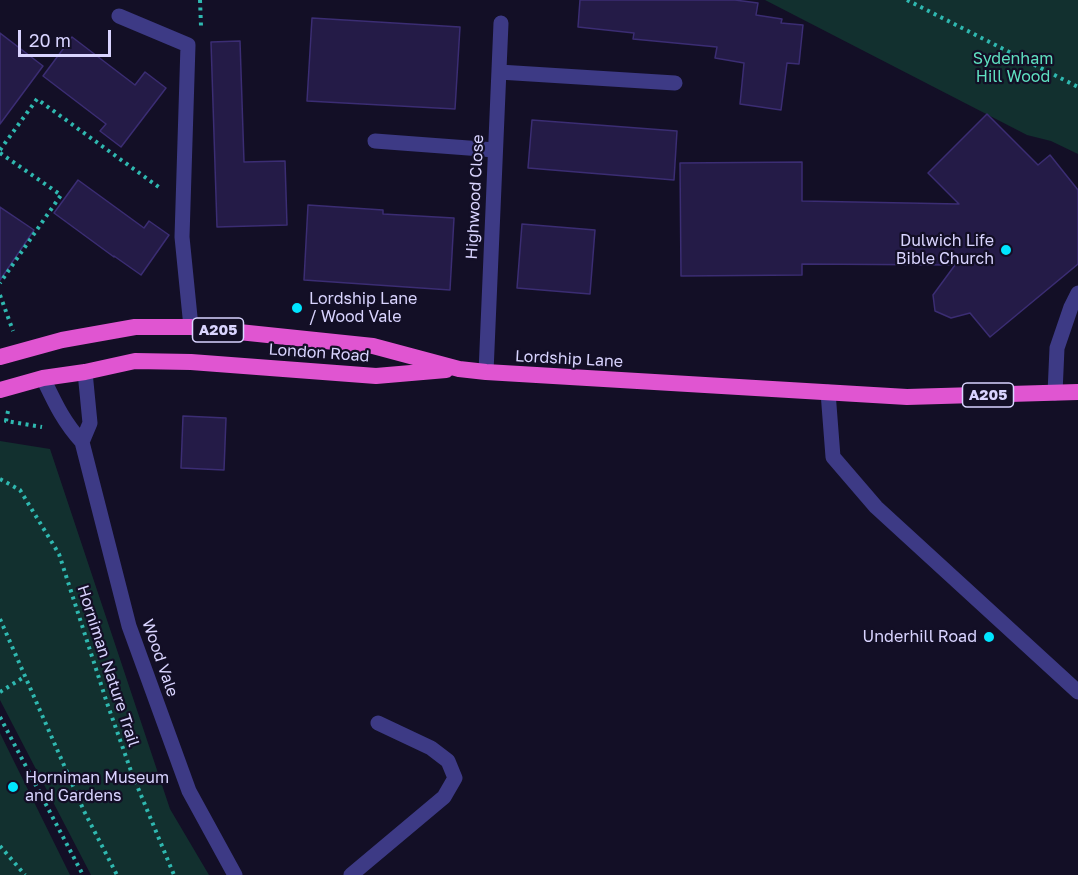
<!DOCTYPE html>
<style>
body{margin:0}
#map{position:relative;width:1078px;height:875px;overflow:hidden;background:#130f26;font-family:"Golos Text",sans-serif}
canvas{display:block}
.scale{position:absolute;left:18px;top:30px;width:93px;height:27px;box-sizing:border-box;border:3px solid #d9d4ff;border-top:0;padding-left:8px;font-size:18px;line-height:21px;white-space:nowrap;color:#d9d4ff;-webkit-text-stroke:4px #130f26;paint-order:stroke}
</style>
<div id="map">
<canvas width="1078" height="875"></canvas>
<div class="scale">20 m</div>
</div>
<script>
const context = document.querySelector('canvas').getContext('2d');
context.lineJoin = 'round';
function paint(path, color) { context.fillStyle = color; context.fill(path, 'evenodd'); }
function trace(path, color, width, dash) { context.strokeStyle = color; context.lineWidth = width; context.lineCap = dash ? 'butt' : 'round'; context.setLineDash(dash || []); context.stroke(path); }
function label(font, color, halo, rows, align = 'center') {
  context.font = font + ' "Golos Text",sans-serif'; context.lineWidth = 4.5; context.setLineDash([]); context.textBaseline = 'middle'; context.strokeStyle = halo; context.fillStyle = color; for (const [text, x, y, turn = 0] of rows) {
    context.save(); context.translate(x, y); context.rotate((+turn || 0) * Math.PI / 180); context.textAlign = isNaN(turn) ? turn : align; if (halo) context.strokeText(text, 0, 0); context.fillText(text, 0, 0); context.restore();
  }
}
paint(new Path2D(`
 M765,0h313v154l-27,-13 -24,-6z
 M0,441l50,8 120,360 39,66h-118l-91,-175z
 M0,733l70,142h-70z`), '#12302f');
const building = new Path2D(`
 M580,0h155l23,3 -2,12 26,4 -1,4 22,2 -4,39 -12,-1 -6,47 -41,-6 4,-41 -29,-5 2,-11 -84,-8 1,-6 -56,-6z
 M312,18l148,9 -5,82 -148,-8z
 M0,33l43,33 -43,58z
 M72,37l63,48 10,-13 21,16 -45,59 -21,-16 6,-7 -63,-48z
 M240,41l4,121 41,-1 2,64 -70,2 -6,-185z
 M987,114l51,51 12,-10 28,35v74l-88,73 -20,-24 -19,5 -16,-7 -2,-16 22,-30 -153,-1v11l-121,1 -1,-113 122,-1v39l157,3 -31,-31z
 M532,120l145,11 -3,49 -146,-12z
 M78,180l66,48 5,-7 20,14 -28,40 -27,-19v1l-60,-44z
 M308,205l75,5v4l71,4 -4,72 -146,-10z
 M0,207l34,23 -34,50z
 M522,224l73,6 -5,64 -73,-6z
 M183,416l43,2 -2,52 -43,-2z`);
paint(building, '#241b47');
trace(building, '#3b2d73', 1.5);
trace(new Path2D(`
 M200,0l1,26
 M907,0l171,87
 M0,150l37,-51 123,89
 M0,153l61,42 -61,88
 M0,295l13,36
 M8,411l-2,10 36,6
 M0,479l20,11 39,64 48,149 24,68 43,104
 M0,619l84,192 33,64
 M0,692l24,-15
 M0,717l83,158
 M0,846l25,29`), '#2fb8b0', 4, [3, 4.5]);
trace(new Path2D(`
 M119,16l69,29 -6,192 9,90
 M375,141l120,9
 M1055,393l2,-45 14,-41 7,-14
 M351,875l93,-78 11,-19 -7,-17 -17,-13 -53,-25`), '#3d3a85', 15);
trace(new Path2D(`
 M499,72l176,11
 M486,372l15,-349
 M828,392l5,65 43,50 202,185`), '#3d3a85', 15);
trace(new Path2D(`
 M43,378c12,25 20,43 39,64l47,184 60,165 46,84
 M82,442l8,-19 -5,-51`), '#3d3a85', 15);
trace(new Path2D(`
 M0,357l62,-17 73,-13h56l182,19 86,23 27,3 421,25 171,-5
 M0,390l43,-12 42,-6 50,-11 56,1 185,14 70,-6`), '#e055d1', 16);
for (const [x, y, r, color] of [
 [1006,250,6,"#00e5ff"],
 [297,308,6,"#00e5ff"],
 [989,637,6,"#00e5ff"],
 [13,787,6,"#00e5ff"]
]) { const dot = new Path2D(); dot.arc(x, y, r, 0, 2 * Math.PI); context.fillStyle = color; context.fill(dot); trace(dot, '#130f26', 2); }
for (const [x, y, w] of [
 [218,330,51],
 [988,395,51]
]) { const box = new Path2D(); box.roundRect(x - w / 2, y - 12, w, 24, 4.5); context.fillStyle = '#130f26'; context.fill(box); trace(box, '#d9d4ff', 1.5); }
label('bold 15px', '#d9d4ff', null, [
 ["A205",218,330],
 ["A205",988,395]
]);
label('16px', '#5fe0c0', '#130f26', [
 ["Sydenham",1013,59],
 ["Hill Wood",1013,77]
]);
label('16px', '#d9d4ff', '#130f26', [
 ["Highwood Close",475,197,-87],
 ["London Road",319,353,4],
 ["Lordship Lane",569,359,3],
 ["Wood Vale",160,658,71],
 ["Horniman Nature Trail",108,666,72]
]);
label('16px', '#d9d4ff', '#130f26', [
 ["Dulwich Life",994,241],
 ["Bible Church",994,259],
 ["Lordship Lane",309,299,"left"],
 ["/ Wood Vale",309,317,"left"],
 ["Underhill Road",977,637],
 ["Horniman Museum",25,778,"left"],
 ["and Gardens",25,796,"left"]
], 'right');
</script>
